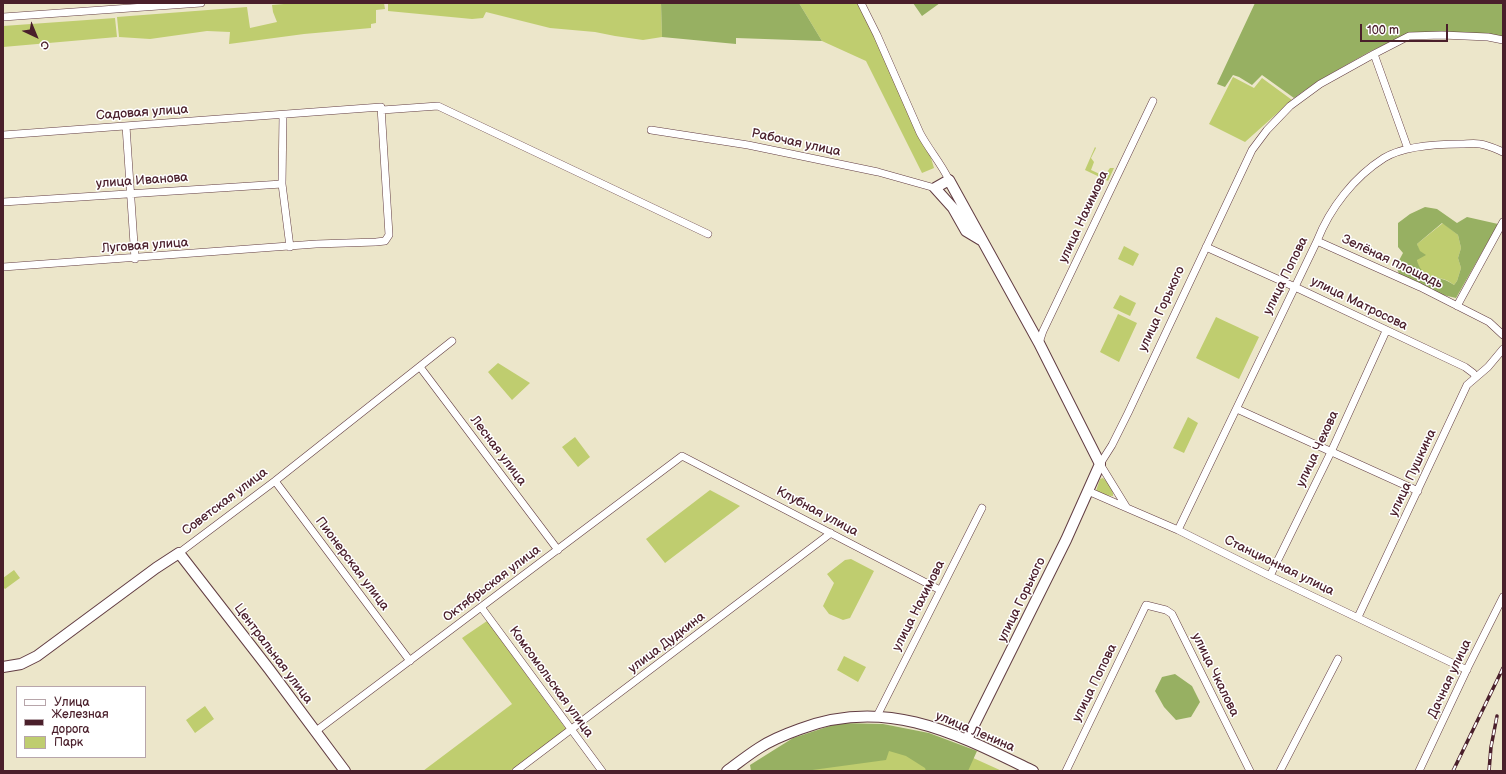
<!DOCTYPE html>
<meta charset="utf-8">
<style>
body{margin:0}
#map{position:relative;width:1506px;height:774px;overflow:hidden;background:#ece6ca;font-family:"Balsamiq Sans",sans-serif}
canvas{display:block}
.frame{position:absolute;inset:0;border:4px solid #4a1f2b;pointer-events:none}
.legend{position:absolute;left:16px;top:686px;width:130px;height:72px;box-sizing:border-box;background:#fff;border:1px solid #b7a5aa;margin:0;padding:5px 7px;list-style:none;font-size:12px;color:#4a1f2b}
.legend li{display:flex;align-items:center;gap:8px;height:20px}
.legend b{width:20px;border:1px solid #b7a5aa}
.north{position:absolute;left:16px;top:16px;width:40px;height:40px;-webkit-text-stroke:3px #fff;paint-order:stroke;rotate:136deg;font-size:11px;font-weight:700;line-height:16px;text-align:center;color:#4a1f2b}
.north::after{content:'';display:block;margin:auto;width:14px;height:18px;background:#4a1f2b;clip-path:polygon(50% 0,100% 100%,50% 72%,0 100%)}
.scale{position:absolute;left:1360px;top:24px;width:88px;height:18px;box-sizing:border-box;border:2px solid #4a1f2b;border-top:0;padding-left:5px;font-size:12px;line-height:14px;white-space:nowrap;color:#4a1f2b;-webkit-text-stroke:3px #fff;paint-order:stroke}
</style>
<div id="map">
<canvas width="1506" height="774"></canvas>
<div class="frame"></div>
<ul class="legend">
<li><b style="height:5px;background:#fff"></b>Улица</li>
<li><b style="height:5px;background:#4a1f2b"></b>Железная дорога</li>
<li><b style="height:11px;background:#bfcd6f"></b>Парк</li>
</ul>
<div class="north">С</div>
<div class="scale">100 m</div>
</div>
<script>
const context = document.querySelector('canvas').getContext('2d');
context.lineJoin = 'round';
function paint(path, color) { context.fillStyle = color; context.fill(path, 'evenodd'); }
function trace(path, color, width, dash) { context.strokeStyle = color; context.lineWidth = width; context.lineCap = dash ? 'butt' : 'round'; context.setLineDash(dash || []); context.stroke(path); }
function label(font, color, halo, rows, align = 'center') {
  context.font = font + ' "Balsamiq Sans",sans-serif'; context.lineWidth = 3; context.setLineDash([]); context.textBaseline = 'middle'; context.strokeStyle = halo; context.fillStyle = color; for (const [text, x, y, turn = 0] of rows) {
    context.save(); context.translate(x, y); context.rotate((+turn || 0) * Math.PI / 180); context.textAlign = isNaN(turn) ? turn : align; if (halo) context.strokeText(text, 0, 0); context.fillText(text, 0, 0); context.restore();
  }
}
paint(new Path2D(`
 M296,3h88l1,6 -9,1v13l-5,1v4l-67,6 -75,10 1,-12 -23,-1 -57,8 -31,-2 -2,-20 130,-10 3,21 27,-6 -4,-10 -1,-7z
 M388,3h273l1,34 -19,3 -28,-4 -20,-4 -45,-4 -64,-16 -3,6 -11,1 -84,-8z
 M799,3h62l67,145 6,20 -12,5 -56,-112 -44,-20z
 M115,18l2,19 -114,10v-21z
 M1233,77l21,11 8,-10 30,22 -47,42 -36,-18z
 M1095,147l1,1 -5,10 3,4 -3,8 13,6 6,-8h4l-6,13 -23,-11z
 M1443,223l15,12 3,13 -3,10 3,10 -4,13 -3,4c-3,-2 -5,-4 -8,-5 -10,-4 -24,-3 -28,-15 -3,-8 3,-11 -1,-21z
 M1124,246l15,8 -6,12 -15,-7z
 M1120,295l16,8 -6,13 -17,-8z
 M1118,314l19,9 -18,39 -19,-10z
 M1216,317l43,20 -20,42 -43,-21z
 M498,363l32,20 -18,17 -24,-28z
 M1188,417l10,6 -14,30 -11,-5z
 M575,437l15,20 -12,10 -16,-20z
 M1103,478c5,4 11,13 10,18l-10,-1 -7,-4 4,-12z
 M710,490l30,16 -75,57 -19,-24z
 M851,559l23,12 -24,47 -7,2 -14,-6 -6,-8 11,-23 -7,-9 18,-14z
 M14,570l6,8 -15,11 -2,-2v-9z
 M487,621l79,108 -56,42h-87l89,-67 -50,-66z
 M844,656l22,11 -8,15 -21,-12z
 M205,706l9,13 -19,14 -9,-13z
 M792,746l168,6 42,19h-249z`), '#bfcd6f');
paint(new Path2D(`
 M661,3h138l23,38 -86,-3v6l-74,-7z
 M913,3h27l-18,13z
 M1255,3h248v36l-96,-5 -38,18 -51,29 -24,17 -32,-23 -10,10 -13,-8 -6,-2 -8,12 -8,-3z
 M1425,207l12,2 20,14 10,-6 31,7 -42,74 -13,-3 -44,-21 -3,-8 7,-13 -5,-6v-24l12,-9zM1442,223l16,12 3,13 -3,10 3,10 -4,13 -3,4c-3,-2 -6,-4 -9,-5 -13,-5 -24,-3 -28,-20l9,-5 -6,-4 -3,-7z
 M1175,674l17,12 8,16 -9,15 -15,3 -12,-13 -9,-16 7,-14z
 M839,723l44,1 46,9 48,18 -9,20h-42l-1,-3 -19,-12 -17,-5 -3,9 -81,11h-54l-1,-6 43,-27z`), '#97b062');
const street = new Path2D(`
 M861,3l16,32 43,98c9,17 21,30 29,47
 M3,17l198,-14
 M1374,54l34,95
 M382,110l56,-4 270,128
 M283,115l-1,69 8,63
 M126,126l9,133
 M651,130l97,15 130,27 57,16
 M3,135l378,-28 8,128 -4,6 -9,1 -60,2 -313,23
 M3,202l279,-18
 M1317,241l103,46 69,35 14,13
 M1206,247l89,40 170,80 8,6 3,4
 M1457,306l46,-84
 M1039,343l4,-12 110,-230
 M420,367l138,183
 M1237,409l181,82
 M275,481l135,180
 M1088,491l39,17
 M1178,530l139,-289c13,-33 37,-64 67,-83 20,-12 54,-14 77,-14 6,0 13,-1 19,0 8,1 16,5 23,8
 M179,553l96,-72 177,-140
 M1270,576l61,-124 55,-121
 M481,607l121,164
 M1358,617l109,-232 21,-18 15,-18
 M1467,670l-197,-94 -92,-46 -51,-22 -27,-44 12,-19 16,-32 124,-263 15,-20 23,-24 30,-22 54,-30 35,-18 33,-1 46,2 15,3
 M877,716l105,-208
 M316,731l366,-275 258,134
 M516,771l315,-238
 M1066,771l80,-166 20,5 6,4 78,157
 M1280,771l58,-112
 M1419,771l49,-104 35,-70`);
const secondary = new Path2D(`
 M3,667l18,-3 16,-8 119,-88 23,-15 90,116 76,102
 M967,739l99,-199 34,-76 -61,-121 -90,-163 -14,8 18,20 13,23 15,9
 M727,771c11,-8 21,-16 32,-23 12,-8 27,-14 41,-19 87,-33 157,5 233,42`);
trace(street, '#623d43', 8);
trace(secondary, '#623d43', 12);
trace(street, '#fff', 7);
trace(secondary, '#fff', 10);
const rail = new Path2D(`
 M1453,771l50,-103
 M1489,771l2,-24 6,-31`);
trace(rail, '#4a1f2b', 3.5);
trace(rail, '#fff', 2, [6]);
label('13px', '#4a1f2b', '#fff', [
 ["Садовая улица",142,113,-4],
 ["Рабочая улица",796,143,12],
 ["улица Иванова",142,181,-4],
 ["улица Нахимова",1084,217,-65],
 ["Луговая улица",145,246,-4],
 ["Зелёная площадь",1392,262,25],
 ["улица Попова",1286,276,-64],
 ["улица Матросова",1359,304,26],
 ["улица Горького",1162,309,-65],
 ["улица Чехова",1318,449,-65],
 ["Лесная улица",498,451,53],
 ["улица Пушкина",1413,473,-65],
 ["Советская улица",225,502,-37],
 ["Клубная улица",817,512,28],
 ["Пионерская улица",352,564,53],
 ["Станционная улица",1279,566,26],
 ["Октябрьская улица",492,584,-37],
 ["улица Горького",1022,600,-64],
 ["улица Нахимова",919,606,-63],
 ["улица Дудкина",667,643,-37],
 ["Центральная улица",273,654,53],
 ["улица Чкалова",1215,675,64],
 ["Дачная улица",1450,679,-65],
 ["Комсомольская улица",551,682,54],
 ["улица Попова",1095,683,-64],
 ["улица Ленина",975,732,23]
]);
</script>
